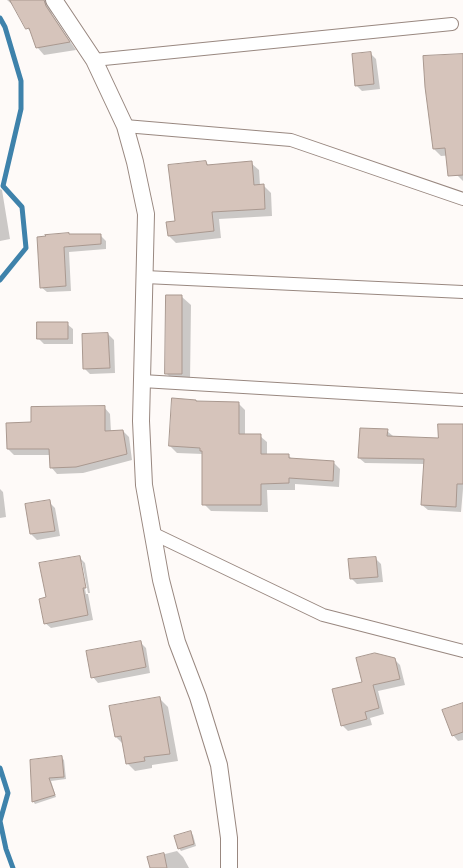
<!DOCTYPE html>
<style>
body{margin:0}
canvas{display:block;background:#fefaf8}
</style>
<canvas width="463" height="868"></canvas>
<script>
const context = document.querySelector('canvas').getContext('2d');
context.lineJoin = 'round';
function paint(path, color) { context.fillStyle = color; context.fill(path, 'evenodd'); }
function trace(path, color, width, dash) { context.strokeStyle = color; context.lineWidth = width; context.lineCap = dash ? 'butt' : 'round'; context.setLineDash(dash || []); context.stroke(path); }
paint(new Path2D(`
 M7,0h41l3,6 1,8 24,36 -32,5 -7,-8 -4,-13 -6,-6 -13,-22z
 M370,53l6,6 4,30 -18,2 -6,-6z
 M463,55v126l-6,-6 -3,-20 -13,1 -7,-7z
 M206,162l3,4 42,-3 8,7 1,15h3l8,8 1,23 -53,3 2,19 -45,5 -7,-7z
 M0,189l2,1 8,49 -10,2z
 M70,235l31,1 5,5v8l-37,3 2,39 -24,1 -6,-5z
 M182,297l9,8 -1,77h-15l-9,-9z
 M67,324l6,5v15h-29l-6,-6z
 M108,334l6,6 1,33 -25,1 -6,-6z
 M198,403h40l7,7v25l15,1 7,6v13h21l5,5 40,2 7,7 -1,18 -44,-3v6h-28l1,22 -57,-1 -7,-7 -1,-50 -26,-1 -7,-7z
 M104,407l6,7 1,18 12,-1 6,6 3,23 -49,13 -26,1 -6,-7 -1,-12h-36l-6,-6 25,-26z
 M463,425v64l-2,23 -33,-2 -6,-5 3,-41 -60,-1 -6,-5 28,-27 6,5 46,4z
 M0,489l3,3 3,25 -6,1z
 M49,502l6,6 5,28 -23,4 -6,-6 -5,-29z
 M80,558l5,5 5,30h-2l-6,-31h-2l6,32h2l5,26 -42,8 -6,-5 3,-25z
 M375,558l6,6 2,18 -26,2 -6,-6z
 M140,642l6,6 4,25 -52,10 -5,-6z
 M394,659l6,6 5,20 -27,6 6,23 -14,4 2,7 -24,6 -6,-6 21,-42z
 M160,699l8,8 10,54 -26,4v3l-17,3 -8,-8 -3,-18 -8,-8z
 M463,704v36l-5,1 -5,-6z
 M61,757l3,3 2,19 -15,2 5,16 -21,7 -2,-3z
 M191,833l2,2 3,11 -15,5 -2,-3z
 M177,851l6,6 6,11h-38l-2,-10z`), '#0003');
trace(new Path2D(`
 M0,18l5,9 16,54v28l-18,77 19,21 4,41 -26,32
 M0,768l8,25 -8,28 6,28 7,19`), '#3e82ab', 5);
const building = new Path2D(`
 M10,0h34l2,6 24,36 -34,6 -7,-20 -3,1z
 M371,52l3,32 -19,2 -3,-32z
 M463,54v121l-15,1 -3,-28 -12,1 -8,-62 -2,-31z
 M206,161l1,4 45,-4 2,24 10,-1 1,25 -53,3 2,19 -46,5 -2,-14 9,-1 -7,-56z
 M69,233v1h32v10l-37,3 2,39 -26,2 -3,-51 9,-1 -1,-1z
 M166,295h16v79h-17z
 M37,322h31v17h-31z
 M108,333l2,35 -27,1 -1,-35z
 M172,398l24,2v1l43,1v32h22v20h28v4l45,3 -1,20 -44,-3v5l-28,1v21h-59v-54h-2v-3l-31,-2z
 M105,406v25l18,-1 4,24 -51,13 -26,1 -1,-19h-42l-1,-26 25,-1v-15z
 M438,424h25v60h-6l-1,23 -35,-2 3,-46 -66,-1 2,-30 28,1 -1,7 51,2z
 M50,500l5,31 -25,3 -5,-30z
 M80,556l6,32h-3l5,27 -44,9 -5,-25 7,-2 -7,-34z
 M376,557l2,20 -28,2 -2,-20z
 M141,641l5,26 -55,11 -5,-27z
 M375,653l20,5 5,21 -27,6 6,23 -14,4 2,7 -26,7 -9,-37 30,-7 -6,-24z
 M160,697l10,57 -26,3 1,4 -19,3 -5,-28 -6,1 -6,-31z
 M463,703v29l-11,4 -10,-26z
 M62,756l2,21 -15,1 6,17 -23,7 -2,-42z
 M191,831l3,13 -16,5 -4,-13z
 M164,853l3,15h-17l-3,-11z`);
paint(building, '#d6c4bb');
trace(building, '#a9988f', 1);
const minor = new Path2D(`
 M94,60l358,-36
 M125,126l166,14 172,59
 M145,277l318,15
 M142,381l321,19
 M152,533l171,82 140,36`);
const tertiary = new Path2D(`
 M54,0l40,60 31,66 10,36 11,52 -5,207 3,64 17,95 16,62 21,55 21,68 10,73v30`);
trace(minor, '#998880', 14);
trace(tertiary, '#998880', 18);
trace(minor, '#fff', 12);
trace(tertiary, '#fff', 16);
</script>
